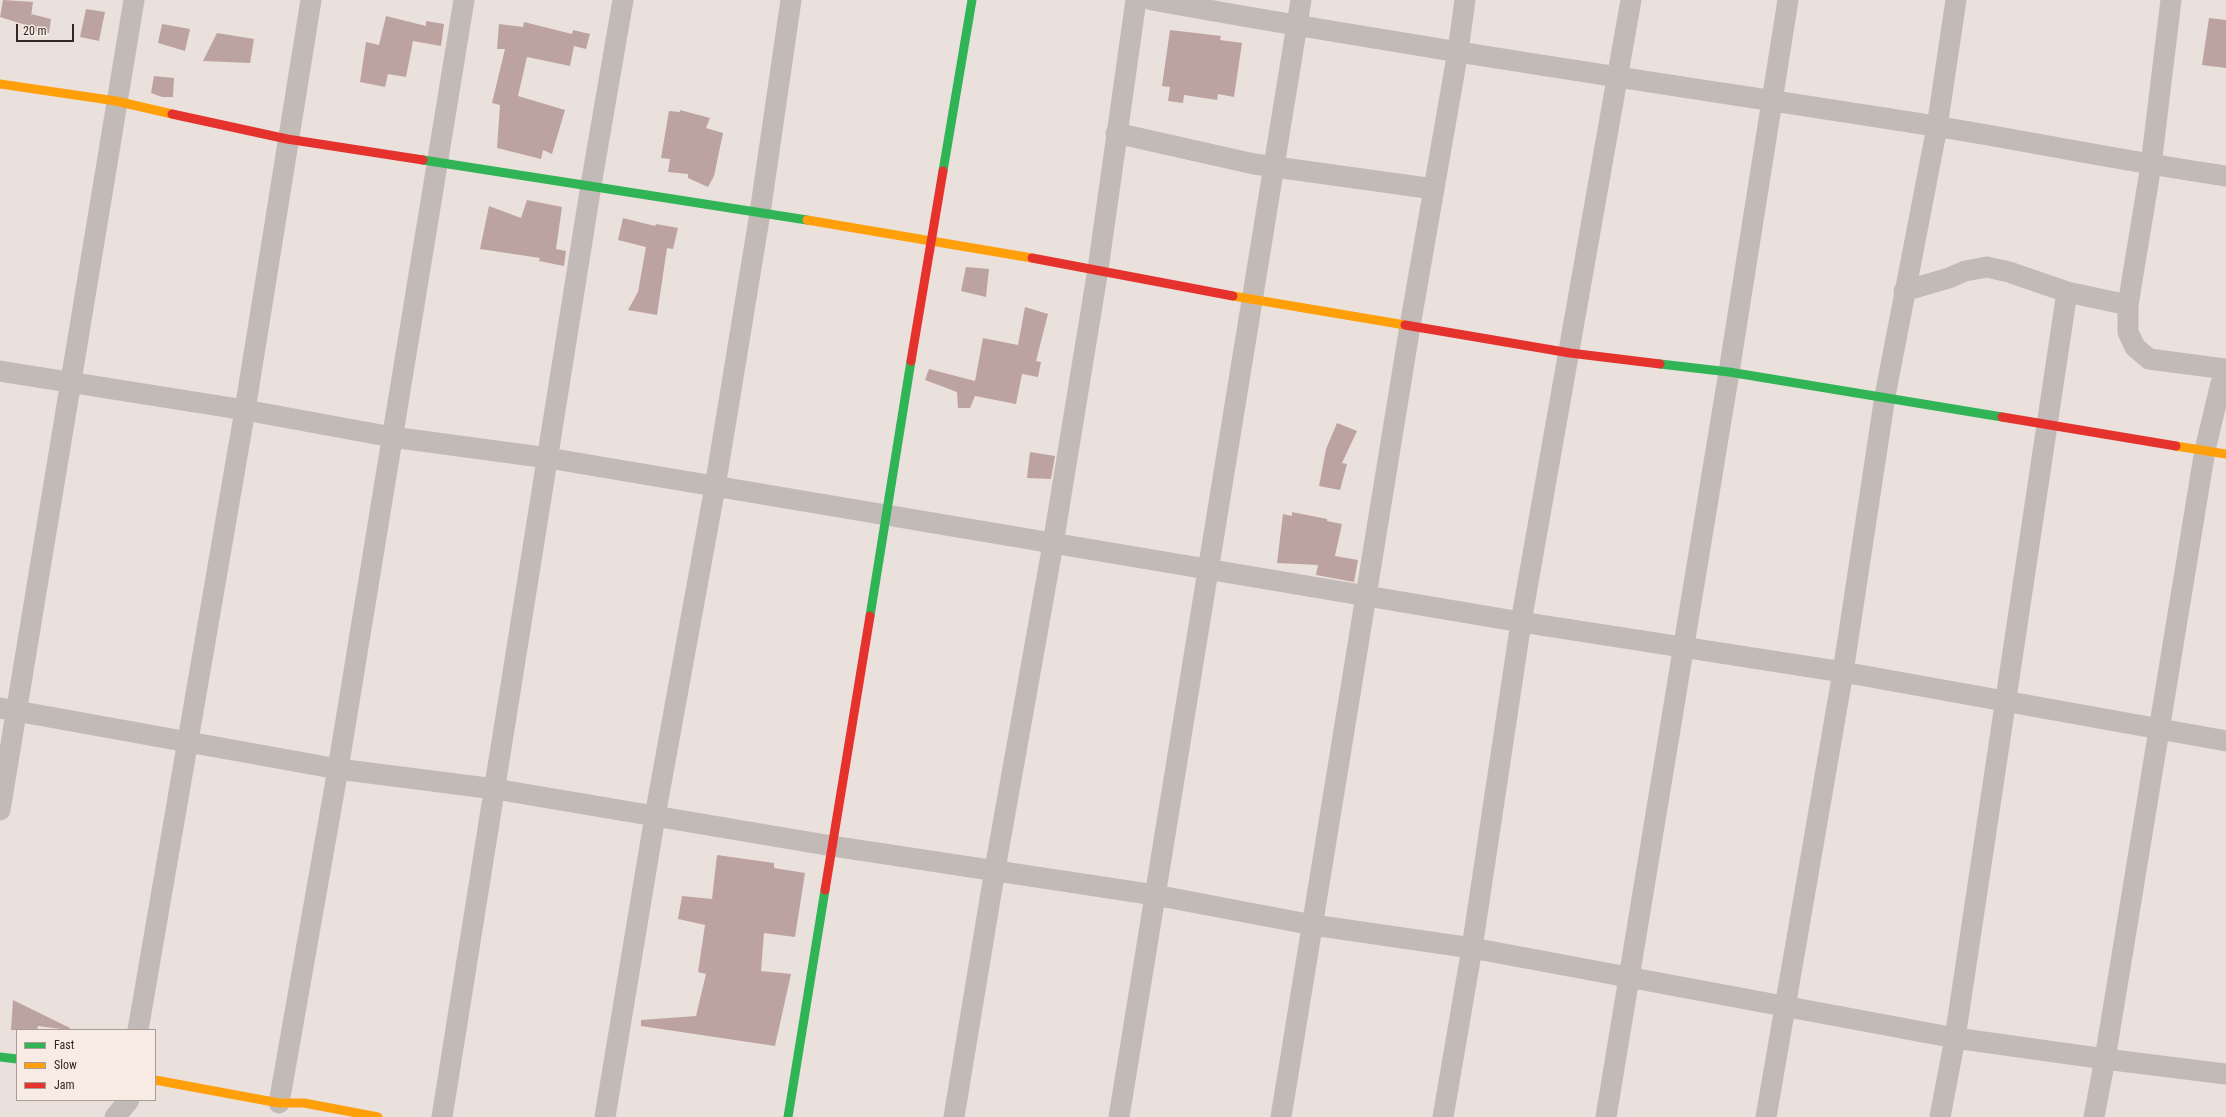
<!DOCTYPE html>
<style>
body{margin:0}
#map{position:relative;width:2226px;height:1117px;overflow:hidden;background:#eae1dd;font-family:"Roboto Condensed",sans-serif}
canvas{display:block}
.legend{position:absolute;left:16px;top:1029px;width:140px;height:72px;box-sizing:border-box;background:#f7ebe3;border:1px solid #a89d97;margin:0;padding:5px 7px;list-style:none;font-size:12px;color:#322726}
.legend li{display:flex;align-items:center;gap:8px;height:20px}
.legend b{width:20px;border:1px solid #a89d97}
.scale{position:absolute;left:16px;top:24px;width:58px;height:18px;box-sizing:border-box;border:2px solid #322726;border-top:0;padding-left:5px;font-size:12px;line-height:14px;white-space:nowrap;color:#322726;-webkit-text-stroke:3px #f7ebe3;paint-order:stroke}
</style>
<div id="map">
<canvas width="2226" height="1117"></canvas>
<ul class="legend">
<li><b style="height:5px;background:#30b455"></b>Fast</li>
<li><b style="height:5px;background:#ff9f0a"></b>Slow</li>
<li><b style="height:5px;background:#e5322d"></b>Jam</li>
</ul>
<div class="scale">20 m</div>
</div>
<script>
const context = document.querySelector('canvas').getContext('2d');
context.lineJoin = 'round';
function paint(path, color) { context.fillStyle = color; context.fill(path, 'evenodd'); }
function trace(path, color, width, dash) { context.strokeStyle = color; context.lineWidth = width; context.lineCap = dash ? 'butt' : 'round'; context.setLineDash(dash || []); context.stroke(path); }
paint(new Path2D(`
 M3,0l30,2 -2,15v-3l20,5 -2,14 -20,-3v-4l-29,-9z
 M86,9l19,3 -6,29 -19,-4z
 M386,16l40,10v-5l18,3 -3,22 -28,-5 -7,36 -18,-3 -3,13 -25,-5 6,-40 13,3z
 M2209,18l17,2v48l-24,-3z
 M524,22l48,12 1,-4 17,4 -4,15 -12,-3 -4,20 -43,-9 -9,39 47,14 -13,44 -9,-4 -2,9 -44,-11 3,-43 -8,-2 13,-54h-8l2,-25 24,3z
 M162,24l28,5 -5,22 -27,-8z
 M1170,30l51,6 -1,4 22,3 -8,54 -16,-3 -1,6 -33,-5 -1,8 -15,-2 2,-14 -8,-1z
 M217,33l37,6 -4,24 -47,-2z
 M154,76l20,2 -1,19h-11l-11,-4z
 M680,110l30,8 -4,10 17,5 -9,43 -6,11 -20,-9v-4l-20,-2 2,-13 -9,-1 8,-47 11,1z
 M527,200l35,7 -6,42 10,2 -2,15 -25,-5 1,-3 -60,-9 9,-43 32,12z
 M623,218l32,8 1,-2 22,4 -5,21 -6,-1 -10,67 -29,-5 10,-18 8,-45 -28,-7z
 M966,267l23,2 -3,28 -25,-6z
 M1025,307l23,7 -12,47 5,1 -3,15 -16,-3 -6,30 -41,-8 -5,12h-12l-1,-16 -32,-12 4,-11 46,12 8,-43 35,7z
 M1337,423l20,8 -15,32 5,1 -7,26 -21,-4 7,-37z
 M1030,452l25,4 -4,23 -24,-1z
 M1292,512l35,7v2l15,3 -7,32 23,4 -4,22 -38,-7 2,-10 -41,-2 6,-49 9,2z
 M717,855l57,8v5l31,5 -10,64 -31,-4 -3,38 30,3 -16,72 -134,-20v-6l55,-4 10,-42 -8,-2 7,-47 -27,-6 4,-23 30,3z
 M13,1000l57,28 -1,2 -31,-4 -1,4h-26z`), '#bca3a0');
trace(new Path2D(`
 M1152,0c260,47 522,85 783,126 97,16 194,36 291,50
 M2171,0l-20,165 -23,140v27l7,15 14,12 77,10
 M1116,133l138,31 180,25
 M1904,291l45,-13 16,-7 22,-4 22,5 58,20 61,13
 M0,371l245,39 147,27 156,21 973,164 322,50 383,69
 M0,708l338,61 157,20 337,57 323,49 158,30 159,23 483,90 150,21 121,15
 M0,810l134,-810
 M138,1030l107,-620 66,-410
 M279,1103l59,-334 126,-769
 M115,1117l14,-17
 M442,1117l149,-932 32,-185
 M605,1117l50,-301 60,-329 45,-274 31,-213
 M954,1117l41,-248 58,-325 45,-275 38,-269
 M1119,1117l182,-1117
 M1281,1117l129,-791 48,-275 7,-51
 M1443,1117l29,-169 49,-326 110,-622
 M1606,1117l123,-745 59,-372
 M1766,1117l77,-445 42,-276 52,-269 19,-127
 M1940,1117l15,-79 112,-746
 M2094,1117l11,-58 100,-609 16,-67 5,-9`), '#c2bab7', 21);
trace(new Path2D(`
 M423,160l384,60
 M943,171l29,-171
 M1660,364l69,8 273,45
 M870,616l41,-255
 M0,1057l17,2
 M788,1117l37,-227`), '#30b455', 9);
trace(new Path2D(`
 M0,84l116,17 56,13
 M807,220l225,38
 M1233,296l172,29
 M2176,446l50,8
 M155,1080l124,23h25l74,14`), '#ff9f0a', 9);
trace(new Path2D(`
 M172,114l115,25 136,21
 M1032,258l201,38
 M1405,325l165,28 90,11
 M911,361l32,-190
 M2002,417l174,29
 M825,890l45,-274`), '#e5322d', 9);
</script>
